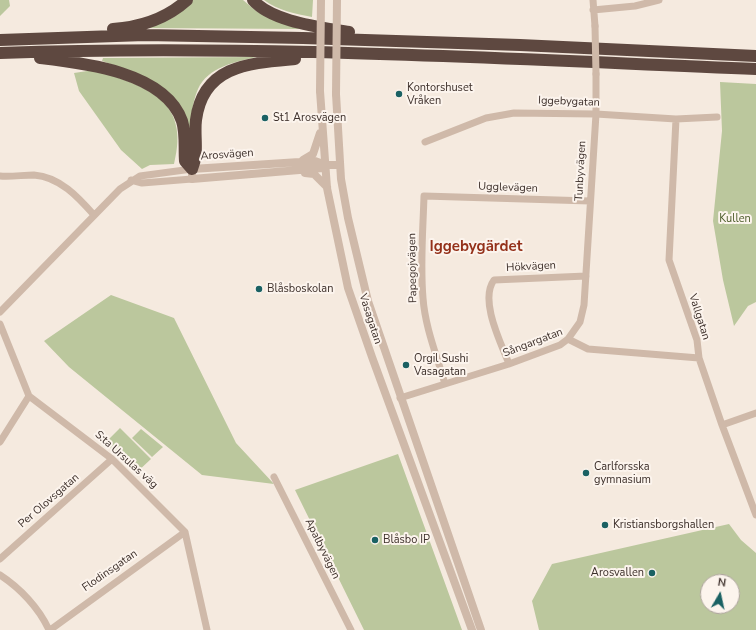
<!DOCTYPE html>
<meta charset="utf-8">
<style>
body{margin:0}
#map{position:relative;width:756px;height:630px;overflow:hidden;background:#f5eadf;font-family:"Nunito Sans",sans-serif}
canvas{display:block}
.north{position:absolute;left:700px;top:574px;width:40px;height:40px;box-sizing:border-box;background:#fcf4ed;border:1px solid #afa59f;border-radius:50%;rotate:9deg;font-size:11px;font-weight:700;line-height:16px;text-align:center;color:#3c2f2a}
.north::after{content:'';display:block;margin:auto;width:14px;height:18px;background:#1a6163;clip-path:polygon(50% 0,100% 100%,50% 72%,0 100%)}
</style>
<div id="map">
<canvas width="756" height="630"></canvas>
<div class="north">N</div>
</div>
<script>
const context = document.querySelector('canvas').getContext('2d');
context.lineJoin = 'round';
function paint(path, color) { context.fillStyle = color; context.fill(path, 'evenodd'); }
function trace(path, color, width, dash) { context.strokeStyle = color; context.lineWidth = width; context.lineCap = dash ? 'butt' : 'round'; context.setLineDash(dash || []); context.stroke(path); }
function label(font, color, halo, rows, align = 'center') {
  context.font = font + ' "Nunito Sans",sans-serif'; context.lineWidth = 4; context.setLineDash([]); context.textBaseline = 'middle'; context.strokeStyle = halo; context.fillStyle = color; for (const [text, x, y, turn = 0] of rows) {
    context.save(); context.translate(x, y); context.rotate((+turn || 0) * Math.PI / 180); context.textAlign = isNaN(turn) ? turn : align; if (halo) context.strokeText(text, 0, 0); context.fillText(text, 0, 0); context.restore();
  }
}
paint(new Path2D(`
 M0,0h9l1,6 -10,10z
 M193,0h50l13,11 17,9 28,9 -152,-1 25,-11z
 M264,0h49l-1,17c-16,-3 -35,-7 -48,-17z
 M256,57c-21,5 -48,10 -58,32 -6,13 -7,32 -9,46 -1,-6 -1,-13 -3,-18 -14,-35 -53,-45 -84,-56l1,-3z
 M94,70c51,16 97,29 80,94l-24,1 -8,4 -21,-19 -42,-59 -5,-18z
 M720,82l36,2v218l-8,4 -14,20 -11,-46 -10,-59 9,-90z
 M111,295l63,23 62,125 38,41 -72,-9 -133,-108 -25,-26z
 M120,428l31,31 -15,14 -31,-30z
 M141,429l22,18 -11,10 -20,-19z
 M398,454l64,176h-98l-69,-140z
 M729,524l12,16 15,13v77h-217l-7,-29 20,-37zM708,582h24v24h-24z`), '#bbc79d');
trace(new Path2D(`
 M593,0l2,26
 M593,10l42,-4 24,-6
 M676,119l-7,141 28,80 2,18 23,67 34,90
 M425,142l61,-24 28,-5 82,1 80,5 41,-2
 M0,176c11,1 23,-1 34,-1 26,2 44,22 60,40
 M131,180l11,3 50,-4
 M0,312l120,-123 20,-13 52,-7
 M0,324l29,72 83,63 73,73 22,98
 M568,339l20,10 111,9
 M509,364c-8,-21 -30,-64 -15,-84l92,-4
 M445,384c-8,-28 -20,-57 -22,-86 -3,-34 0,-68 1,-102l166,5
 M400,398l109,-34 51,-19 8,-6 12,-17 4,-17 12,-191v-40
 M722,425l34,-12
 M0,442l29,-46
 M274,477l77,153
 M0,559l112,-100
 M0,575c20,13 39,33 49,55
 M50,630l135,-98`), '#cfb9a9', 7);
trace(new Path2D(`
 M320,91l7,97 21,100 24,69 100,273
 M336,94l5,85 7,39 20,83 113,329
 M303,160l10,-6 7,-21
 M326,165l-3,3 -131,11v-10l123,-8 11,4h13
 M305,173l9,1 13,13`), '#cfb9a9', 8);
trace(new Path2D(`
 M253,0c19,22 68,27 96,32
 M113,29c28,-2 53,-10 74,-29
 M0,40l145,-5 158,3 217,7 236,11
 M0,53c252,-9 504,6 756,16
 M40,58c44,5 125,14 142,63 4,13 2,27 3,40l7,8c7,-16 2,-33 4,-49 7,-55 54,-57 99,-61`), '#5e4840', 12);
trace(new Path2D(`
 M595,26l1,48`), '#cfb9a9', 7);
trace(new Path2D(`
 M320,91l1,-91
 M336,94l1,-94`), '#cfb9a9', 8);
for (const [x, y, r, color] of [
 [399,94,4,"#1a6163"],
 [265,118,4,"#1a6163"],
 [259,289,4,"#1a6163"],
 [406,365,4,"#1a6163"],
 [586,473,4,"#1a6163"],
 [605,525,4,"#1a6163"],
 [375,540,4,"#1a6163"],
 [652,573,4,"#1a6163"]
]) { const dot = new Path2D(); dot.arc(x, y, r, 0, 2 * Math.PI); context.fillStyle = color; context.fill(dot); trace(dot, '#fcf4ed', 1.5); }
label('11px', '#3c2f2a', '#fcf4ed', [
 ["Kontorshuset",407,88],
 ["Vråken",407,101],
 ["St1 Arosvägen",273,118],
 ["Blåsboskolan",267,289],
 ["Orgil Sushi",414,359],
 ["Vasagatan",414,372],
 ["Carlforsska",594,467],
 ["gymnasium",594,480],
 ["Kristiansborgshallen",613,525],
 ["Blåsbo IP",383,540],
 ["Arosvallen",644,573,"right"]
], 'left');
label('11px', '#3c2f2a', '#fcf4ed', [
 ["Iggebygatan",569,102,2],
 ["Arosvägen",227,155,-4],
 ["Tunbyvägen",581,171,-87],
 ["Ugglevägen",508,188,2],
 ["Hökvägen",531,267,-3],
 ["Papegojvägen",413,268,-91],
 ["Vallgatan",699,317,72],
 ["Vasagatan",370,319,72],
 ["Sångargatan",533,343,-21],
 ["S:ta Ursulas väg",126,460,42],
 ["Per Olovsgatan",49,501,-41],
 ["Apalbyvägen",322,549,64],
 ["Flodinsgatan",110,571,-35]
]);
label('11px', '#4d5d2b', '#fcf4ed', [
 ["Kullen",735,219]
]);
label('bold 15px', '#94311a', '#fcf4ed', [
 ["Iggebygärdet",476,247]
]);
</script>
